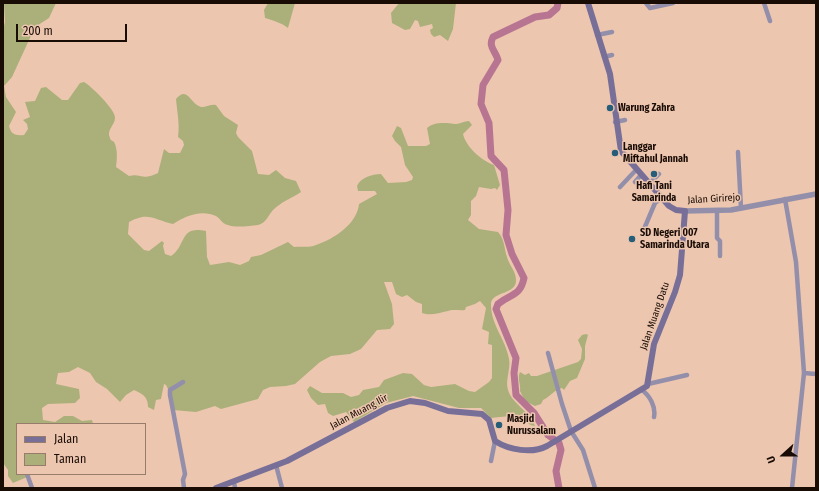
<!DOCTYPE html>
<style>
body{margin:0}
#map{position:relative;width:819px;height:491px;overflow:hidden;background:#edc6af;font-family:"Fira Sans Condensed",sans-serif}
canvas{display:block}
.frame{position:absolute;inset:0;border:4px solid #190c05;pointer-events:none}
.legend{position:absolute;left:16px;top:423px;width:130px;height:52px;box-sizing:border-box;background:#edc6af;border:1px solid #987c6b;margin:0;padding:5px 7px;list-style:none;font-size:12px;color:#190c05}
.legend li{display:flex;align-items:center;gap:8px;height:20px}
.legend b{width:20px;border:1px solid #987c6b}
.north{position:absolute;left:763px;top:435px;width:40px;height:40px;-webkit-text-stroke:3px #edc6af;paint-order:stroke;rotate:249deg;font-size:11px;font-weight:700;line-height:16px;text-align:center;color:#190c05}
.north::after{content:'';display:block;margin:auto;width:14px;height:18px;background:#190c05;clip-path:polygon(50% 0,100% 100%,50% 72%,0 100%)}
.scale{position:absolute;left:16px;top:24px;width:111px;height:18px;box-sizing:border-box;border:2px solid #190c05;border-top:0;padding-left:5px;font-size:12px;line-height:14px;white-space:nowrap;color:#190c05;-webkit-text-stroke:3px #edc6af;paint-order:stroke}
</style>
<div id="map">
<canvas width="819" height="491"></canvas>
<div class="frame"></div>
<ul class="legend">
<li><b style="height:5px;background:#776f98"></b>Jalan</li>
<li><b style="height:11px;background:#abb07a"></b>Taman</li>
</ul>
<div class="north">U</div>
<div class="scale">200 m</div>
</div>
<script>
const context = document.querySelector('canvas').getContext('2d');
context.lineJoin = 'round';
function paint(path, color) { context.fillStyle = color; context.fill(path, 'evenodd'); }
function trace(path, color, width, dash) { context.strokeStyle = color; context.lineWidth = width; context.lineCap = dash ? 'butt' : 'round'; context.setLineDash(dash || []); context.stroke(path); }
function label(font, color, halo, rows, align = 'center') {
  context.font = font + ' "Fira Sans Condensed",sans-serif'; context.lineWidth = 3; context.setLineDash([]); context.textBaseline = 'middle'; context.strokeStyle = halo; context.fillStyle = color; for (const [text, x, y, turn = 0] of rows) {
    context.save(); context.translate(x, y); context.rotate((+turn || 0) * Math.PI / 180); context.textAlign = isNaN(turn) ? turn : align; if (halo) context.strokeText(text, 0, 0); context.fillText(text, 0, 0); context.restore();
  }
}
paint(new Path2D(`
 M4,3h52l-7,15 -14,9 -23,50 -8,9 2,11 10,15 -7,14c2,8 6,10 15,9l4,-6 -1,-5 -4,-4 7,-3 -5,-15 10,-1 6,-13 5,-1 16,13h6l12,-17 4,-1c7,4 32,28 31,36 0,7 -9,12 -5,20 0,2 3,3 4,4 4,7 3,18 2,25l13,9c13,-3 12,5 29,-3l6,-24 5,4h11l4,-8 -1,-4 -5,-4c2,-13 -1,-25 -2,-38 12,-15 15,8 27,8 4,0 8,-3 13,-2l8,11 14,9 -2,8 2,4 14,14 6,23 11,1 7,-5 9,8 11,3 5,11c-9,6 -20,10 -28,18 -5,6 -7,13 -15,15 -8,1 -23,3 -30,0 -6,-1 -7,-6 -12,-9 -15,-7 -31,0 -43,8 -19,-4 -24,-13 -44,-2l-1,12 16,16 5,1 13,-10 2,2 -1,3 2,8 6,2c16,-11 8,-31 35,-25l1,26 3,8 19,-3 11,3 9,-4 2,-4 10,-2 27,-13 6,5c8,-1 15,1 22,-2 18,-6 41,-21 43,-41l18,-10 -2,-3h-17l-1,-5c3,-8 15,-12 24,-12l7,9 18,-1 6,-2 1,-3 -8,-12 -4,-18 -6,-6 -3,-5 5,-10 4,2 7,18h18l4,-2 -3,-16c8,-7 19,-5 29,-4 4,0 8,-3 13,-3l3,4 -9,9c3,13 19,27 31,31l6,20 -3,5 -2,-2 -4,1 -12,-2 -3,9 -5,5v14l-3,5 11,9 19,3c7,8 6,16 9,25 2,8 9,14 9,23 1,15 -26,11 -25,25 0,20 15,35 18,54 2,10 -4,21 -1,31 4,14 22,21 27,36 -8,-1 -11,-7 -17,-9 -6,-2 -20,0 -27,1l-10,-10h-22l-46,-12 -27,7 -32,19 -8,-10 -13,4 -5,-3 -3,-9 -7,1 -7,-7 -4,-8 3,-4 12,7h21l8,4 8,-2 4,-5 16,-3 5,-7 19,-7 9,1 12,11 7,2 24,-3 14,7 6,1 14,-10 3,-4v-33l-4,-1 1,-12 -7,-3 4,-21 -6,-7 -5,3 -9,3 -1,3c-5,1 -12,-1 -17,1 -9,2 -18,5 -26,2v-9l-6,-2 -9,-7 -5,2 -6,-3 -4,-12h-8l8,22 2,20 -4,5 -13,1 -16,19 -11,5 -19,2 -11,6 -25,22 -9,2 -16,1 -7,3 -5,9 -37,10 -6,-3 -19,6 -23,-2 -3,-17 -4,-8 -2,-1 -3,15 -5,1 -2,10 -6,-3c0,-10 -5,-13 -14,-17l-8,5 -6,7 -13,-13 -11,-7 -6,-9 -12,-6 -9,5 -11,1 -2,11 23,5 1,9 -5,5 -27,1 -6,4 1,12 12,2 9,-6h9l9,5 10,-1 1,4h-76v50h11l-1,3 -14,6 -5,-7v-6l-5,-7v-433l2,-8z
 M268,3h27l-7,25c-6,-5 -16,-8 -23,-10l-1,-8z
 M399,3h57l-3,26 -5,12 -8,-6 -6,2 -3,-3 -1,-4 3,-2 -1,-4 -12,3 -2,-6 -3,-1 -5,9 -5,1 -13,-7 -1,-10z
 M586,334l2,1 -3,11v13l-8,19 -7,3 -6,9 -2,-2c-8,2 -11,8 -19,12l-2,4 -6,2 -10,-5 -5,-10c1,-7 -3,-12 0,-19l5,3 4,-2 2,3h6l41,-14 3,-3 1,-10 -4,-9 4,-5z`), '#abb07a');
trace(new Path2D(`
 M558,3l-1,5 -8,7 -14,2 -42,20c-5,10 2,13 5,23l-15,25 -2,19 8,19 2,33 13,14 4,40 -2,25 6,19 12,24c-4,19 -13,15 -26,26l-2,5 20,49 -2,15 2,22 18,18 14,22 11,8 2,7 -5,21 3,17`), '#b87592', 7);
trace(new Path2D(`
 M646,3l4,5 23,-5
 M764,3l6,18
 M597,35l15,-3
 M604,57l8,-2
 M615,122l10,-2
 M738,152l3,56
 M635,182l6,-7
 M649,184l10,-10
 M620,187l16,-17
 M785,199l11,63 8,111 -12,115
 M717,211v27l3,3v15
 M644,229l11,-26 7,-5
 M548,353l14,51 9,27 12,19 12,38
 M804,373l12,1
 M183,382l-13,8v5l15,79 -2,6 1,8
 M648,384l39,-9
 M642,390c8,6 14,17 12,27
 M491,461l4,-20
 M276,465l6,23
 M27,474l5,14
 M234,482l1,6`), '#938fab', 4.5);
trace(new Path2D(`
 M685,211l46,-1 85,-16`), '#938fab', 5.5);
trace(new Path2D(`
 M216,488l71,-27 100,-53 23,-7 15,2 23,8 34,3 7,6 6,21c14,9 37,13 52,5l100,-60 7,-42 21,-52 5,-17 5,-64 -9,-1 -7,-4 -48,-55 -11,-77 -22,-71`), '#776f98', 6);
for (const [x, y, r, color] of [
 [610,108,4,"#265d78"],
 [615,153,4,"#265d78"],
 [654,174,4,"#265d78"],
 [632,239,4,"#265d78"],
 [499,425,4,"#265d78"]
]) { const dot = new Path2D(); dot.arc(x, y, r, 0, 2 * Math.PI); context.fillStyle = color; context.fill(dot); trace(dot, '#edc6af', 1.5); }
label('bold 10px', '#190c05', '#edc6af', [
 ["Warung Zahra",618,108],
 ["Langgar",623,147],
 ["Miftahul Jannah",623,159],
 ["Hafi Tani",654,186,"center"],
 ["Samarinda",654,198,"center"],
 ["SD Negeri 007",640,233],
 ["Samarinda Utara",640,245],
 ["Masjid",507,419],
 ["Nurussalam",507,431]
], 'left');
label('10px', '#190c05', '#edc6af', [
 ["Jalan Girirejo",714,199,-3],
 ["Jalan Muang Datu",655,316,-71],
 ["Jalan Muang Ilir",359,412,-28]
]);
</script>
